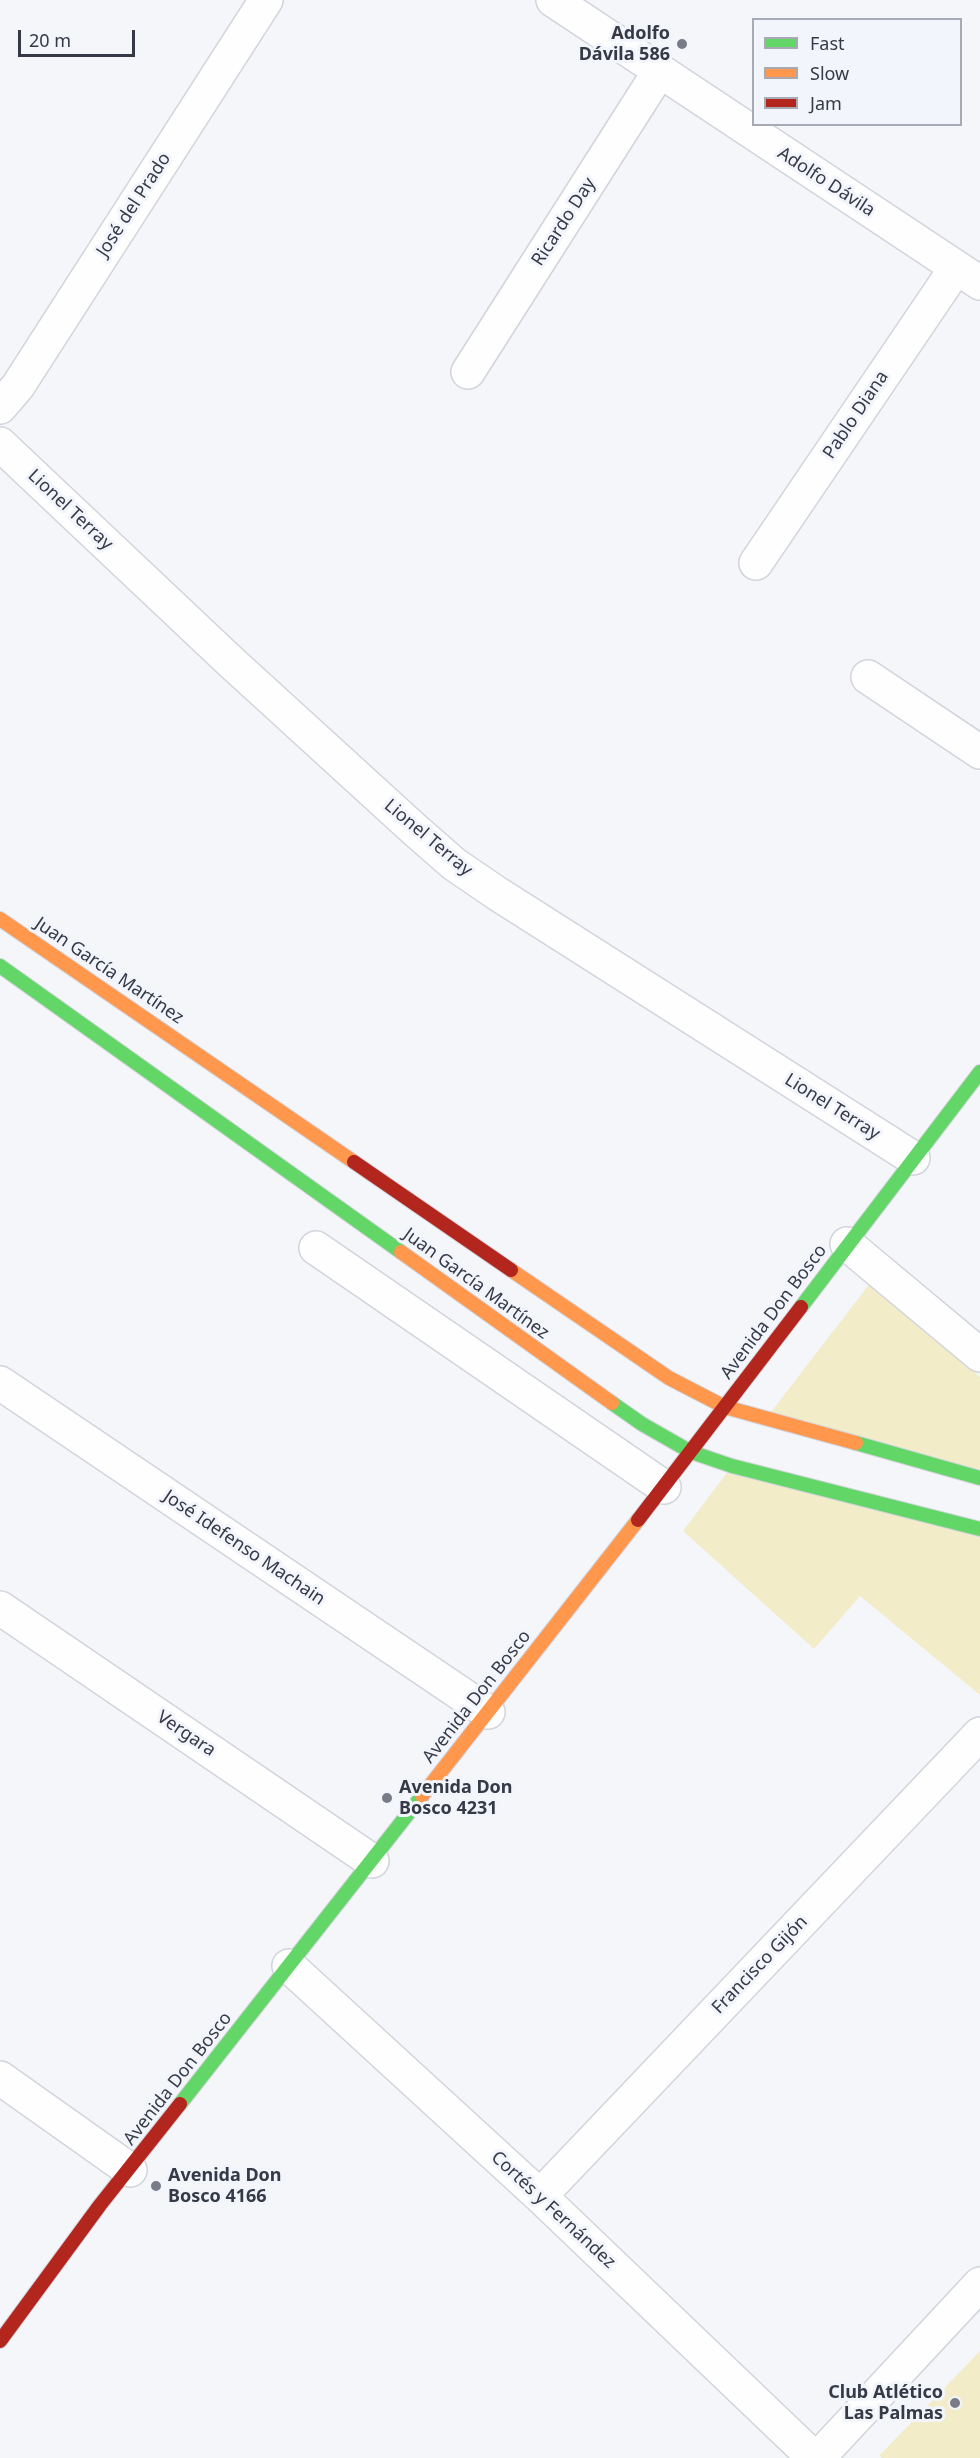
<!DOCTYPE html>
<meta charset="utf-8">
<style>
body{margin:0}
#map{position:relative;width:980px;height:2458px;overflow:hidden;background:#f5f6fa;font-family:"Noto Sans",sans-serif}
canvas{display:block}
.legend{position:absolute;left:752px;top:18px;width:210px;height:108px;box-sizing:border-box;background:#f3f5fc;border:2px solid #a7aab4;margin:0;padding:8px 10px;list-style:none;font-size:18px;color:#363a47}
.legend li{display:flex;align-items:center;gap:12px;height:30px}
.legend b{width:30px;border:2px solid #a7aab4}
.scale{position:absolute;left:18px;top:30px;width:117px;height:27px;box-sizing:border-box;border:3px solid #363a47;border-top:0;padding-left:8px;font-size:18px;line-height:21px;white-space:nowrap;color:#363a47;-webkit-text-stroke:4px #f3f5fc;paint-order:stroke}
</style>
<div id="map">
<canvas width="980" height="2458"></canvas>
<ul class="legend">
<li><b style="height:8px;background:#63d668"></b>Fast</li>
<li><b style="height:8px;background:#ff974d"></b>Slow</li>
<li><b style="height:8px;background:#b3261e"></b>Jam</li>
</ul>
<div class="scale">20 m</div>
</div>
<script>
const context = document.querySelector('canvas').getContext('2d');
context.lineJoin = 'round';
function paint(path, color) { context.fillStyle = color; context.fill(path, 'evenodd'); }
function trace(path, color, width, dash) { context.strokeStyle = color; context.lineWidth = width; context.lineCap = dash ? 'butt' : 'round'; context.setLineDash(dash || []); context.stroke(path); }
function label(font, color, halo, rows, align = 'center') {
  context.font = font + ' "Noto Sans",sans-serif'; context.lineWidth = 6; context.setLineDash([]); context.textBaseline = 'middle'; context.strokeStyle = halo; context.fillStyle = color; for (const [text, x, y, turn = 0] of rows) {
    context.save(); context.translate(x, y); context.rotate((+turn || 0) * Math.PI / 180); context.textAlign = isNaN(turn) ? turn : align; if (halo) context.strokeText(text, 0, 0); context.fillText(text, 0, 0); context.restore();
  }
}
paint(new Path2D(`
 M871,1282l109,95v93l-212,-54z
 M732,1466l248,57v172l-120,-99 -46,53 -131,-118z
 M980,2351v107h-98l-3,-2z`), '#f2ecc8');
const street = new Path2D(`
 M553,0l427,283
 M468,372l191,-300
 M0,407l18,-21 248,-386
 M0,444l231,218 183,167 40,35 44,30 415,264
 M756,563l200,-295
 M868,677l112,75
 M847,1244l133,111
 M316,1248l348,239
 M0,1383l488,329
 M0,1608l372,253
 M289,1966l251,230 274,262
 M0,2078l130,92
 M540,2196l440,-462
 M818,2458l162,-174`);
const fast = new Path2D(`
 M0,966l401,286
 M801,1307l179,-235
 M612,1403l30,21 49,28 41,14 248,63
 M856,1443l124,35
 M180,2104l242,-308`);
const slow = new Path2D(`
 M0,919l354,243
 M401,1252l211,151
 M511,1270l158,108 56,29 131,36
 M422,1796l216,-276`);
const jam = new Path2D(`
 M354,1162l157,108
 M638,1520l163,-213
 M0,2341l100,-136 80,-101`);
trace(street, '#d2d4dc', 36);
trace(fast, '#d2d4dc', 16);
trace(slow, '#d2d4dc', 16);
trace(jam, '#d2d4dc', 16);
trace(street, '#fefefe', 33);
trace(fast, '#63d668', 14);
trace(slow, '#ff974d', 14);
trace(jam, '#b3261e', 14);
for (const [x, y, r, color] of [
 [682,44,6,"#797c86"],
 [387,1798,6,"#797c86"],
 [156,2186,6,"#797c86"],
 [955,2403,6,"#797c86"]
]) { const dot = new Path2D(); dot.arc(x, y, r, 0, 2 * Math.PI); context.fillStyle = color; context.fill(dot); trace(dot, '#f3f5fc', 2); }
label('bold 18px', '#363a47', '#f3f5fc', [
 ["Adolfo",670,34],
 ["Dávila 586",670,55],
 ["Avenida Don",399,1788,"left"],
 ["Bosco 4231",399,1809,"left"],
 ["Avenida Don",168,2176,"left"],
 ["Bosco 4166",168,2197,"left"],
 ["Club Atlético",943,2393],
 ["Las Palmas",943,2414]
], 'right');
label('18px', '#363a47', '#f3f5fc', [
 ["Adolfo Dávila",826,182,33],
 ["José del Prado",134,205,-57],
 ["Ricardo Day",564,222,-57],
 ["Pablo Diana",856,415,-56],
 ["Lionel Terray",70,510,43],
 ["Lionel Terray",428,838,40],
 ["Juan García Martínez",109,971,34],
 ["Lionel Terray",832,1107,32],
 ["Juan García Martínez",476,1284,36],
 ["Avenida Don Bosco",774,1312,-53],
 ["José Idefenso Machain",244,1548,34],
 ["Avenida Don Bosco",477,1697,-52],
 ["Vergara",186,1734,34],
 ["Francisco Gijón",760,1965,-46],
 ["Avenida Don Bosco",178,2079,-52],
 ["Cortés y Fernández",553,2210,43]
]);
</script>
